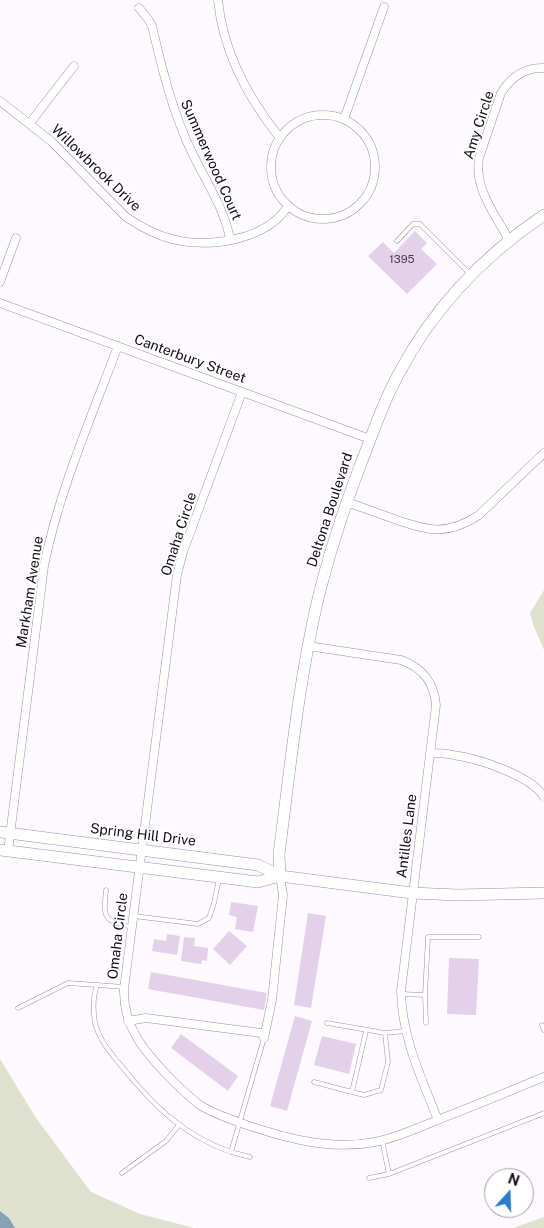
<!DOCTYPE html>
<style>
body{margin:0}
#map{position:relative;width:544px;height:1228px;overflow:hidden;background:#fdf9ff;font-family:"Public Sans",sans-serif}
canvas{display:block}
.north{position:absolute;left:484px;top:1168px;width:50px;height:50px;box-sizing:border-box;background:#fff;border:1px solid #a19ea1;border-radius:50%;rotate:20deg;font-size:14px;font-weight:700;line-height:20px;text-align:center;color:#130c15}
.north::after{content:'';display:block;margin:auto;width:18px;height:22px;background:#287bca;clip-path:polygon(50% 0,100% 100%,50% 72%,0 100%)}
</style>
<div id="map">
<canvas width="544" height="1228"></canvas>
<div class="north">N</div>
</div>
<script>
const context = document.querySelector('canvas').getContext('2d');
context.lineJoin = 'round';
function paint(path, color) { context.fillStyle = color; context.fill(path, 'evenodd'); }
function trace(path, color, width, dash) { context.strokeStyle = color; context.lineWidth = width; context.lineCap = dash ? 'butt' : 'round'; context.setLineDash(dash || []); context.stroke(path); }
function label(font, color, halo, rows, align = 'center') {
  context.font = font + ' "Public Sans",sans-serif'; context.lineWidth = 4; context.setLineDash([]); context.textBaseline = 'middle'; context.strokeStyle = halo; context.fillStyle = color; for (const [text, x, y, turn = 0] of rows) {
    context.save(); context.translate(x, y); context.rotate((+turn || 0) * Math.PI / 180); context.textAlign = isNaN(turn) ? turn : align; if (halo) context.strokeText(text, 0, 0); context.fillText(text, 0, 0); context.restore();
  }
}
paint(new Path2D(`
 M544,590v60l-10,-23 -4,-14z
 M0,1059l36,59 55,74 49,22 54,14h-179l-6,-10 -9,-7z
 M544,1217v11h-31z`), '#dde1cd');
paint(new Path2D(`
 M0,1211l9,7 6,10h-15z`), '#86a2b6');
paint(new Path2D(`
 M415,231l12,12 -6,6 16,15 -30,30 -39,-38 15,-14 11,11z
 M231,902l27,4 -5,26 -18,-3 2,-12 -8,-2z
 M308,913l18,3 -15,92 -17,-3z
 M229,931l18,15 -17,19 -17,-16z
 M167,934l13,2 -3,19 -25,-4 2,-12 12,2z
 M184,937l11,1 -1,8 14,2 -1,13 -5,-1 -1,4 -20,-3z
 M449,958l30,1 -3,56 -29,-1z
 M151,972l116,21 -3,17 -116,-21z
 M295,1016l17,5 -25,90 -17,-5z
 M181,1034l57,42 -10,15 -57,-43z
 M322,1036l34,8 -7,30 -35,-9z`), '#e3d0eb');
const service = new Path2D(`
 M397,241l16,-17h7l50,50
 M106,890c-3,30 -2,30 26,37
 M134,916l64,8 11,-6 5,-15 5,-24
 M124,987l-27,-2c-4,11 -4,25 -2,38 4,17 17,32 28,45 30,37 61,68 108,84l33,-114
 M401,994l24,1 1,28
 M425,995l3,-58h51
 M18,1008l50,-25 29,2
 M327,1023l58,10 20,-2
 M542,1025l2,5
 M366,1031l-14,61 12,3 17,-5 7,-28 -3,-29
 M314,1082l38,10
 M382,1140l7,34 155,-61
 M231,1152l19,5
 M122,1173l44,-32 13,-16
 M369,1178l20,-4`);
const minor = new Path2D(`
 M218,0c5,53 30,98 62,138
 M139,8l9,11 4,7c9,38 18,76 33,111 14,35 38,65 45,102
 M0,101l52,41 74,75c15,10 29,18 46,22 36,10 95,1 116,-33
 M271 167a52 52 0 1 1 104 0a52 52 0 1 1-104 0Z
 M344,119l40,-112
 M30,123l44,-57
 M509,240c-14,-26 -35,-51 -30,-82l22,-65c10,-16 24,-26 43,-25
 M0,282l16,-44
 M0,303l370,136
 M242,392l-59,160 -6,23 -53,414c-1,38 20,62 45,88 10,10 20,20 31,28 12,8 25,12 38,17 43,15 90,29 137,20 21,-4 40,-13 60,-21 37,-14 73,-29 109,-44
 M347,502c16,6 31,11 47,17 34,12 53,17 85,-4l65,-62
 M308,646l93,14c22,8 33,22 35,45l-35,286c1,47 20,86 37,129
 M430,753c7,0 16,0 23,2 24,3 79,21 91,42
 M8,851l36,-285c15,-75 47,-148 74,-220
 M128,1021l18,-3 115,15 3,5
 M264,1038l8,-38 11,-105 -3,-19`);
const secondary = new Path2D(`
 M0,832l258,33 22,11 132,17 45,2 87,-2
 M0,850l258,32 22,-6
 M280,876l-1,-22c11,-84 19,-168 38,-251 11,-46 26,-92 43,-137 12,-30 22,-62 38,-91 34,-65 85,-119 146,-160`);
trace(service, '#a08da8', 5);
trace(minor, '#a08da8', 9);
trace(secondary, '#a08da8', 12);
trace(service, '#fff', 4);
trace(minor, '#fff', 8);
trace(secondary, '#fff', 11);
label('11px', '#473d4a', null, [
 ["1395",402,260]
]);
label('14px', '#130c15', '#fff', [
 ["Amy Circle",479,125,-72],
 ["Summerwood Court",211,160,66],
 ["Willowbrook Drive",96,168,44],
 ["Canterbury Street",190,359,20],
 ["Deltona Boulevard",330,510,-72],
 ["Omaha Circle",179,534,-72],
 ["Markham Avenue",30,592,-81],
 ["Spring Hill Drive",143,835,7],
 ["Antilles Lane",407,836,-83],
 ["Omaha Circle",118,936,-83]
]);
</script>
